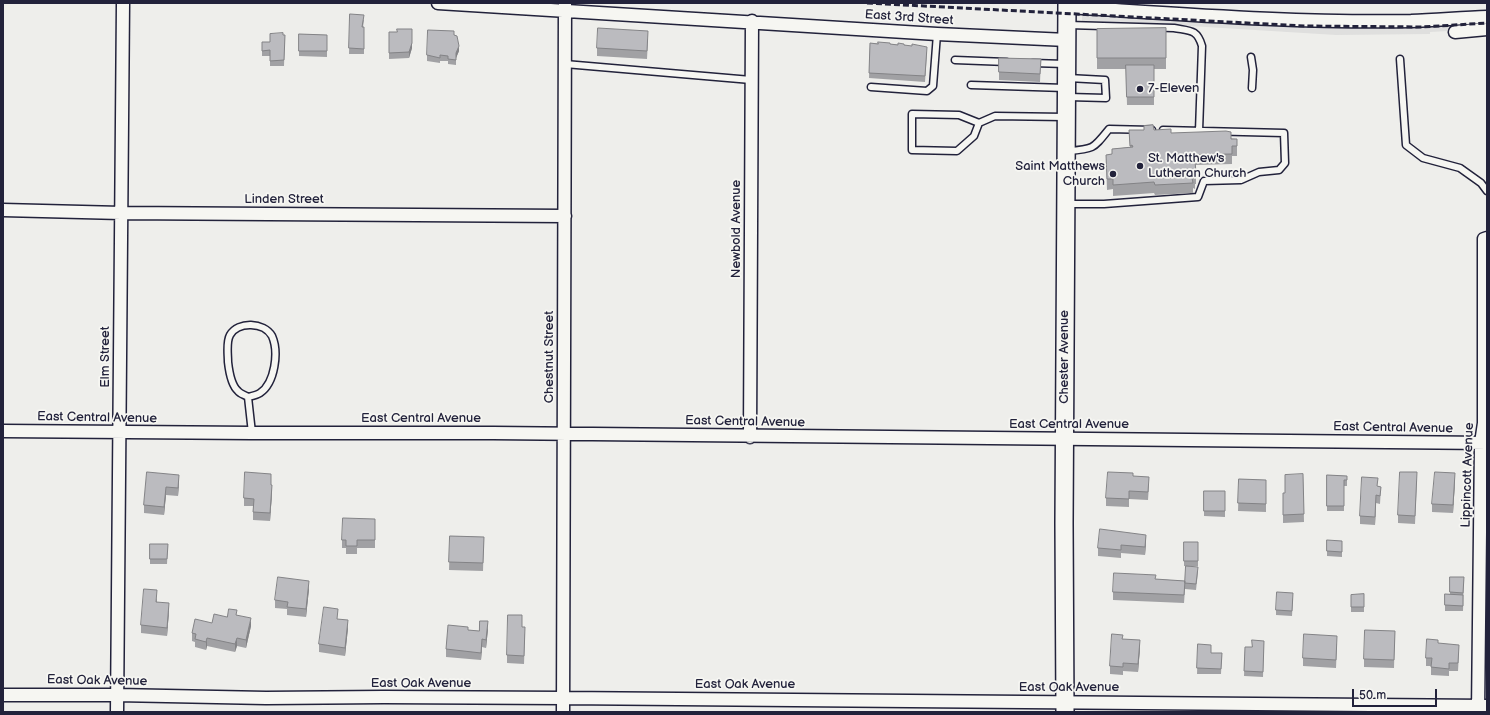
<!DOCTYPE html>
<style>
body{margin:0}
#map{position:relative;width:1490px;height:715px;overflow:hidden;background:#eeeeeb;font-family:"Balsamiq Sans",sans-serif}
canvas{display:block}
.frame{position:absolute;inset:0;border:4px solid #22223b;pointer-events:none}
.scale{position:absolute;left:1352px;top:689px;width:85px;height:18px;box-sizing:border-box;border:2px solid #22223b;border-top:0;padding-left:5px;font-size:12px;line-height:14px;white-space:nowrap;color:#22223b;-webkit-text-stroke:3px #f6f6f2;paint-order:stroke}
</style>
<div id="map">
<canvas width="1490" height="715"></canvas>
<div class="frame"></div>
<div class="scale">50 m</div>
</div>
<script>
const context = document.querySelector('canvas').getContext('2d');
context.lineJoin = 'round';
function paint(path, color) { context.fillStyle = color; context.fill(path, 'evenodd'); }
function trace(path, color, width, dash) { context.strokeStyle = color; context.lineWidth = width; context.lineCap = dash ? 'butt' : 'round'; context.setLineDash(dash || []); context.stroke(path); }
function label(font, color, halo, rows, align = 'center') {
  context.font = font + ' "Balsamiq Sans",sans-serif'; context.lineWidth = 3.5; context.setLineDash([]); context.textBaseline = 'middle'; context.strokeStyle = halo; context.fillStyle = color; for (const [text, x, y, turn = 0] of rows) {
    context.save(); context.translate(x, y); context.rotate((+turn || 0) * Math.PI / 180); context.textAlign = isNaN(turn) ? turn : align; if (halo) context.strokeText(text, 0, 0); context.fillText(text, 0, 0); context.restore();
  }
}
paint(new Path2D(`
 M1082,12l405,8v9l-57,3v2l-94,1 -178,-11 -76,-2z`), '#dfdfde');
const lane = new Path2D(`
 M1068,25l106,3c16,3 23,1 28,18l-3,85
 M1251,57l2,13 -1,18
 M1400,59l6,86 17,13 37,10 21,15 6,8
 M955,60l52,2
 M1033,63l32,1
 M565,64l186,16
 M1068,78l37,2 1,18 -38,-1
 M971,85l94,3
 M871,87l56,4 6,-5 4,-52
 M979,123l-20,-8 -47,-1v36l45,1 17,-15 5,-13 16,-7 70,1
 M1068,151c26,-2 25,-2 41,-22l43,1
 M1067,204h37l94,-7 6,-16 37,-1 18,-8 20,-2 6,-7 -1,-30 -121,-3
 M248,397c-3,-2 -8,-3 -10,-6 -7,-6 -9,-20 -10,-29 0,-8 -2,-20 2,-27 8,-14 34,-13 42,1 7,16 3,47 -12,57 -3,2 -8,3 -12,4l4,36`);
const street = new Path2D(`
 M438,3l499,31 130,6
 M1067,7c115,7 229,16 344,14 25,-1 51,-3 76,-4
 M1455,32l32,-3
 M3,210l118,3 444,3
 M3,431l249,2h241l994,10
 M750,437l2,-416
 M3,695h114l149,3 118,-1 179,1 924,8
 M117,712l6,-709
 M563,712l2,-709
 M1478,712l3,-269 3,-20v-184l3,-1`);
const secondary = new Path2D(`
 M1065,712l-1,-189 3,-520`);
trace(lane, '#22223b', 9);
trace(street, '#22223b', 15);
trace(secondary, '#22223b', 20);
trace(lane, '#f6f6f2', 6);
trace(street, '#f6f6f2', 12);
trace(secondary, '#f6f6f2', 17);
trace(new Path2D(`
 M867,3l438,23 117,1 65,-4`), '#22223b', 3, [6, 3]);
paint(new Path2D(`
 M350,14l14,6 -1,7h1v27h-15z
 M1166,28v41h-12v36h-27l-1,-36h-29v-40z
 M412,29v19l-3,10 -20,1v-27h8z
 M299,34l28,1v22l-28,-1z
 M283,35h2l-1,31h-14v-10h-8v-14h8z
 M454,35l5,16 -3,7v7l-8,-1v-3h-8v2l-13,-2v-6z
 M648,39l-1,20 -50,-3v-8z
 M870,43l34,2 23,7 -2,30 -56,-4z
 M999,58l42,1 -1,23 -41,-2z
 M1129,130h25l17,3 66,6v17h-5v8l-36,1v19h-1v5l-2,-1v5l-38,2 -1,-2 -41,3v-7l-6,1 -1,-35 6,-1v-5l18,-2z
 M147,472l32,11 -1,13 -12,-1 -2,20 -20,-2v-8z
 M1303,474l1,48 -21,1v-30h2z
 M1327,475l20,1v10h-3v25h-17z
 M1133,476l16,9 -1,15 -19,-1v8l-23,-1v-8z
 M1239,479l27,1v32l-28,-1z
 M1417,480l-2,44 -17,-1v-8z
 M1455,481l-2,32 -21,-1v-8z
 M271,485l1,8 -2,28 -17,-1v-14h-9v-8z
 M1378,486l3,1 -1,17 -4,-1 -1,22 -15,-1v-8z
 M1204,491h21v26l-21,-1z
 M375,519v29h-18v6h-11v-6h-4v-8z
 M1146,535v8l-1,12 -24,-2v5l-23,-2v-8z
 M450,536l34,1 -1,34 -34,-1z
 M1184,542h14v24h-9l9,6 -2,18 -11,-1 -1,14 -71,-3v-8l43,-13 29,2 1,-15h-2z
 M150,544h18l-1,20h-17z
 M1342,547v10l-15,-1v-5z
 M1450,577h14l-1,34h-18v-17h5z
 M309,589l-3,28 -19,-2v-6l-12,-1v-8z
 M1364,594v18h-13v-17z
 M157,598v4l12,9 -2,25 -26,-3v-8z
 M1293,598l-1,18 -16,-1v-5z
 M237,615l14,11 -5,22 -9,-2 -2,6 -28,-6 -1,4 -11,-3v-5l-3,-1v-8l20,-10 15,-6z
 M522,627l3,8 -1,29 -17,-1v-8z
 M348,628l-3,28 -26,-4v-8z
 M488,629l-2,19 -4,-1 -1,13 -35,-3v-8l22,-19 11,1z
 M1395,631l-1,37 -30,-1v-8z
 M1123,639l17,9 -2,24 -15,-1v4l-13,-1v-8z
 M1264,641l-1,36 -19,-1 1,-29h7z
 M1438,643l21,10 -1,18h-9v5l-18,-1v-9h-5v-8z
 M1198,644l13,9h11l-1,21h-24z
 M1337,644l-1,24 -33,-2v-8z`), '#a1a1a4');
paint(new Path2D(`
 M412,43v5l-3,10v-6z
 M459,46v5l-3,7v7v-12z
 M1455,473v8l-2,32v-8z
 M179,475v8l-1,13v-8z
 M272,485v8l-2,28v-8z
 M166,487v8l-2,20v-8z
 M1376,495v8l-1,22v-8z
 M1146,535v8l-1,12v-8z
 M309,581v8l-3,28v-8z
 M169,603v8l-2,25v-8z
 M251,618v8l-5,22v-8z
 M348,620v8l-3,28v-8z
 M488,621v8l-2,19v-8z
 M207,638v8l-1,4v-8z
 M237,638v8l-2,6v-8z
 M482,639v8l-1,13v-7z
 M1140,640v8l-2,24v-8z`), '#838386');
const building = new Path2D(`
 M350,14l14,1 -2,12h2v22l-15,-1z
 M598,28l50,3 -1,20 -50,-3z
 M1166,28v30h-69v-29z
 M397,29h15v14l-3,9 -20,1v-21h8z
 M428,30l26,1v4l3,1 2,10 -3,7v7l-8,-1v-3l-8,-1v3l-13,-3z
 M283,33v2h2l-1,25 -14,1v-11l-8,1v-9h8v-8z
 M299,34l28,1v16h-28z
 M878,42l12,1v1l8,1v-2l6,1v1l8,1v-2l15,3 -2,29 -56,-3 1,-30 8,1z
 M999,58l42,1 -1,15 -41,-2z
 M1126,65h28v32h-27z
 M1153,125l1,5 17,-1v4l55,-2 5,1v7h6v7h-5v8l-58,1 1,1 16,-1v7l4,-1 1,12h-1v5h-3l1,5 -38,2 -1,-3 -41,3v-6h-6l-1,-24 6,-1v-5l21,-2 -1,-2 -2,1 -1,-16h15v-4z
 M147,472l32,3 -1,13 -12,-1 -2,20 -20,-2z
 M245,472l26,2v11h1l-2,28 -17,-1 1,-13 -10,-1z
 M1108,472l25,1v3l16,1 -1,15 -19,-1v8l-23,-1z
 M1400,472h17l-2,44 -17,-1z
 M1435,472l20,1 -2,32 -21,-1z
 M1303,474l1,40 -21,1v-22h2v-18z
 M1327,475l20,1v4h-3v26h-17z
 M1362,477l16,1 -1,8 4,1 -1,9 -4,-1 -1,22 -15,-1z
 M1239,479l27,1v24l-28,-1z
 M1204,491h21v20h-21z
 M343,518l32,1v21h-18v6h-11v-6h-4z
 M1100,529l46,6 -1,12 -24,-2v5l-23,-2z
 M450,536l34,1 -1,26 -34,-1z
 M1327,540l15,1v11l-15,-1z
 M1184,542h14v19h-14z
 M150,544h18l-1,15h-17z
 M1186,566l12,1 -2,17 -11,-1z
 M1114,573l42,2 -1,4 30,2 -1,14 -71,-3z
 M278,577l31,4 -3,28 -19,-2 1,-5 -13,-2z
 M1450,577h14l-1,16 -13,-1z
 M144,589l13,1 -1,12 13,1 -2,25 -26,-3z
 M1277,592l16,1 -1,18 -16,-1z
 M1364,594v13h-13v-12z
 M1445,594l18,1v11l-18,-1z
 M324,607l14,2 -1,10 11,1 -3,28 -26,-4z
 M229,609l8,1 -1,5 15,3 -5,22 -9,-2 -2,6 -28,-6 -1,4 -11,-3 1,-5 -4,-1 3,-14 17,4 2,-9 13,3z
 M508,615h14v12h3l-1,29 -17,-1z
 M480,621h8l-2,19 -4,-1 -1,14 -35,-4 2,-24 20,2v3l11,1z
 M1365,630l30,1 -1,29 -30,-1z
 M1112,634l11,1 -1,4 18,1 -2,24 -15,-1v4l-13,-1z
 M1304,634l33,2 -1,24 -33,-2z
 M1427,639l11,1v3l21,2 -1,18h-9v6l-18,-2 1,-9h-6z
 M1252,640l12,1 -1,31 -19,-1 1,-24h7z
 M1198,644l13,1v8h11l-1,16 -24,-1z`);
paint(building, '#bbbbbf');
trace(building, '#838386', 1);
for (const [x, y, r, color] of [
 [1140,89,4,"#22223b"],
 [1140,166,4,"#22223b"],
 [1113,174,4,"#22223b"]
]) { const dot = new Path2D(); dot.arc(x, y, r, 0, 2 * Math.PI); context.fillStyle = color; context.fill(dot); trace(dot, '#f6f6f2', 1.5); }
label('13px', '#22223b', '#f6f6f2', [
 ["East 3rd Street",909,18,4],
 ["Linden Street",284,200],
 ["Newbold Avenue",737,229,-90],
 ["Elm Street",106,357,-90],
 ["Chestnut Street",550,357,-90],
 ["Chester Avenue",1065,357,-90],
 ["East Central Avenue",97,418,1],
 ["East Central Avenue",421,419],
 ["East Central Avenue",745,422,1],
 ["East Central Avenue",1069,425],
 ["East Central Avenue",1393,428,1],
 ["Lippincott Avenue",1468,475,-88],
 ["East Oak Avenue",97,681,1],
 ["East Oak Avenue",421,684],
 ["East Oak Avenue",745,685],
 ["East Oak Avenue",1069,688]
]);
label('13px', '#22223b', '#f6f6f2', [
 ["7-Eleven",1148,89],
 ["St. Matthew's",1148,159],
 ["Lutheran Church",1148,174],
 ["Saint Matthews",1105,167,"right"],
 ["Church",1105,182,"right"]
], 'left');
</script>
